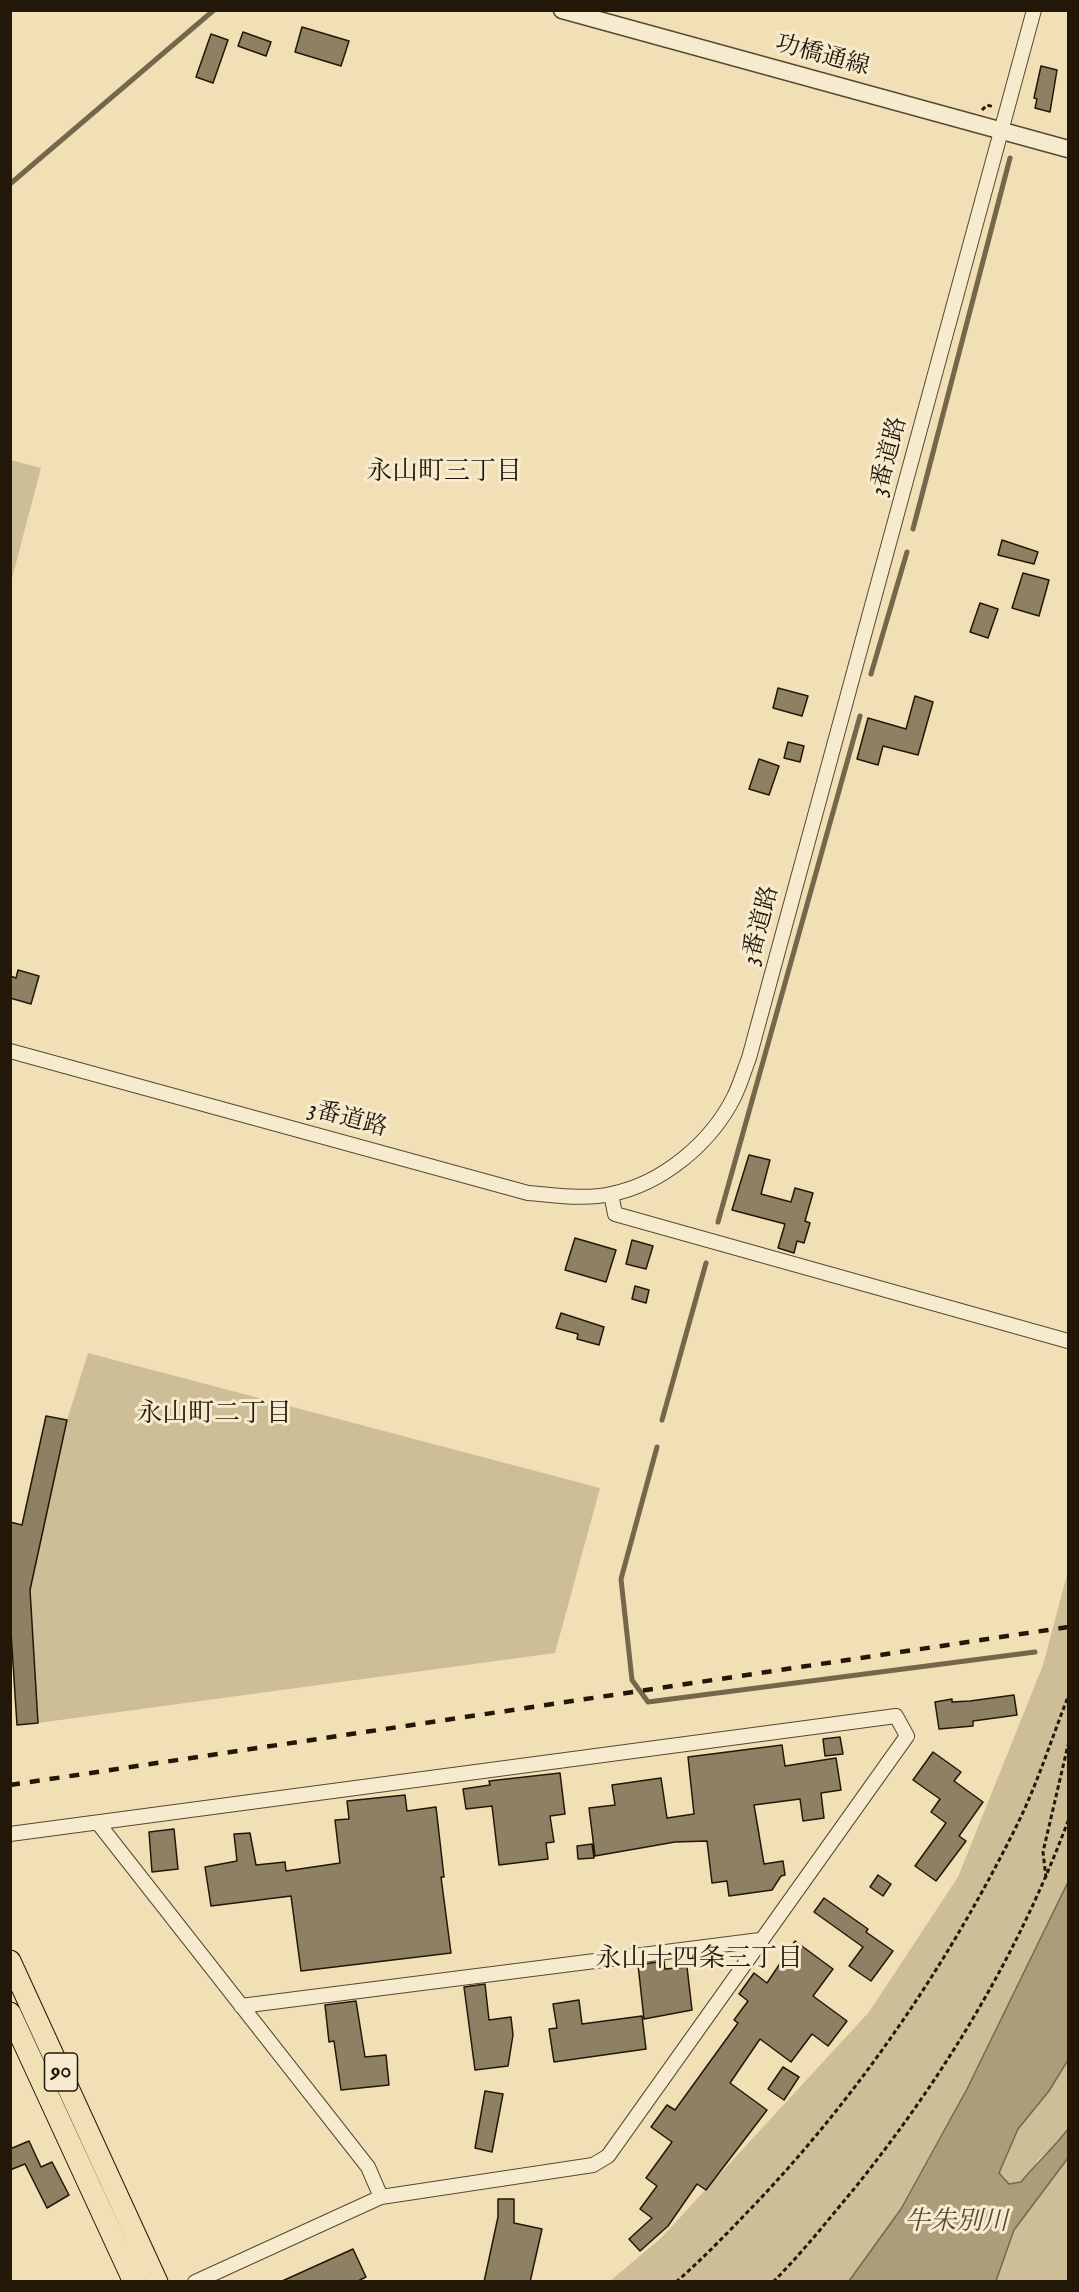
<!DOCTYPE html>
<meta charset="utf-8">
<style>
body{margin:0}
#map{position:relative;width:1079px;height:2292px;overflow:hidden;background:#f1e0b5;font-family:"IM FELL English",serif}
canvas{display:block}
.frame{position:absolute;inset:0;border:12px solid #231708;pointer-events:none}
</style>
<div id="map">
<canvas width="1079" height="2292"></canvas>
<div class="frame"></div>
</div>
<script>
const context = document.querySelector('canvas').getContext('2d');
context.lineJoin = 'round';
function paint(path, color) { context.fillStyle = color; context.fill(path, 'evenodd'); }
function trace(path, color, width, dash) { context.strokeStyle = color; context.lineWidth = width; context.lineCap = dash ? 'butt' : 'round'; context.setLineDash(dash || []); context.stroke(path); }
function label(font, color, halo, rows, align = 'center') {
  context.font = font + ' "IM FELL English","Noto Serif JP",serif'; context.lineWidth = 6; context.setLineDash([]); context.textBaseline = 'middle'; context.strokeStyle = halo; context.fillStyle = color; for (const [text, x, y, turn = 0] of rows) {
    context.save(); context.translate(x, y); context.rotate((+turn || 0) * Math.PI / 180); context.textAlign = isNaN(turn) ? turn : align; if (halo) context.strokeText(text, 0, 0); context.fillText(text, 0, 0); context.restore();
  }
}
paint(new Path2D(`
 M11,460l30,8 -30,114 -1,-122z
 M88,1353l512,135 -45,165 -517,70 -8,-133 37,-170z
 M1068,1571v311l-101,207 -66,120 -52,72 -240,1 52,-44 208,-226 89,-135 85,-212z
 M1068,2060v69l-13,17 -16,13 -18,23 -12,2 -10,-11 19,-44 31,-38z
 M1068,2158v123l-72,1 18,-52z`), '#cebe98');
const water = new Path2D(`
 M1068,1882v178l-19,31 -31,38 -19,44 10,11 12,-2c15,-19 33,-34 47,-53v29l-54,72 -18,51h-147l52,-72 66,-120z`);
paint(water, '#ab9c7a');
trace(water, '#75674c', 1.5);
trace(new Path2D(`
 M10,184l204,-174
 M913,529l97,-371
 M871,674l36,-122
 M718,1222l142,-506
 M662,1420l44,-157
 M657,1447l-36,132 11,101 16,22 387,-50`), '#75674c', 5);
const building = new Path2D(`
 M302,27l47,14 -8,25 -46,-14z
 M243,32l28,10 -5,14 -28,-10z
 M211,34l17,6 -15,43 -17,-6z
 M1041,66l16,4 -7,42 -15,-4 2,-9 -3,-1z
 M1002,540l36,12 -4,12 -36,-9z
 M1023,573l26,7 -10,36 -27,-8z
 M980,603l18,6 -10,29 -18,-6z
 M778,688l30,8 -6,20 -29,-8z
 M915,696l18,6 -15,53 -35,-9 -5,19 -21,-6 11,-41 38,11z
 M788,742l16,4 -4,16 -16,-4z
 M759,759l20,7 -10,29 -20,-6z
 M18,970l21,6 -8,28 -21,-6v-22l6,2z
 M749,1155l21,5 -9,34 30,8 4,-14 18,5 -8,28 5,2 -6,20 -7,-2 -3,12 -16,-5 7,-24 -53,-14z
 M575,1238l41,12 -10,32 -41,-12z
 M632,1240l21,6 -7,23 -20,-5z
 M635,1286l14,4 -3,13 -14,-4z
 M561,1313l43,14 -5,18 -22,-6 1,-5 -22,-6z
 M46,1416l21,4 -37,170 8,133 -21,2 -7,-108v-95l12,3z
 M1014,1695l3,20 -44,6v5l-34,3 -4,-27 17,-3v3l18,-1z
 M840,1737l3,17 -18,2 -2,-17z
 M782,1745l3,21 51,-8 5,32 -20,3 3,25 -21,3 -3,-22 -46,6 10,59 19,-3 2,14 -4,1 -9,14 -43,6 -2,-15 -15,2 -5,-42 -32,1 -80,14 -6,-48 26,-3 -3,-20 49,-7 6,40 27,-4 -6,-57z
 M933,1752l28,20 -7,9 29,21 -24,34 7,5 -30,40 -21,-15 31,-43 -15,-11 9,-13 -27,-19z
 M560,1773l5,41 -15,2 4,26 -8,1 2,16 -49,6 -7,-59 -26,3 -3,-20 27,-4 -1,-4z
 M405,1795l2,16 29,-4 8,70h-3l10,76 -150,18 -10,-75 -80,10 -6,-39 32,-6 -3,-27 16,-1 6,32 29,-3 1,9 54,-8 -5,-43 14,-1 -2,-18z
 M174,1829l4,40 -26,3 -3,-40z
 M592,1844l2,14 -16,1 -1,-13z
 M878,1875l13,9 -8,12 -13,-9z
 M824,1898l44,31 -2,3 27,19 -22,30 -22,-15 14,-19 -49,-35z
 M795,1941l38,28 -20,27 34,25 -19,25 -16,-12 -21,28 -31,-23 -30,44 37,27 -61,80 -9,-6 -29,42 -28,25 -11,-12 23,-21 -12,-9 17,-23 -11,-8 26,-36 -21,-15 16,-22 8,5 63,-87 -4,-3 14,-19 -9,-7 15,-21 13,10z
 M664,1961l1,8 22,-2 5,43 -48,9 -6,-54z
 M485,1984l4,36 22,-3 2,18 -5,31 -33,4 -11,-83z
 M579,2000l3,24 60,-8 4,33 -92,13 -5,-33 8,-1 -4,-24z
 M356,2001l9,56 21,-2 3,30 -48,5 -7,-49 -5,1 -4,-37z
 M783,2067l16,10 -15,23 -16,-11z
 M485,2091l18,3 -11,58 -17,-4z
 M29,2141l12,26 11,-5 17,33 -22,13 -22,-44 -15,6v-21z
 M498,2199h16v24l28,6 -12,53h-46l14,-65z
 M353,2249l13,28 -10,5h-76z`);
paint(building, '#8e8062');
trace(building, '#231708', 1.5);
const minor = new Path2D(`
 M10,1051l518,142c27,2 57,7 83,1 51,-10 100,-51 123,-97 6,-12 10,-26 15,-39l285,-1048
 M611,1194l4,20 453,127
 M98,1823l270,344 13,30
 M10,1834l886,-118 11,20 -299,420 -15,9 -212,32 -186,85
 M241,2006l519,-66`);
const tertiary = new Path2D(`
 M562,10l506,139`);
const primary = new Path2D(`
 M10,1961l147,321
 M10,2013l124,269`);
trace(minor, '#564933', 16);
trace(tertiary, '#564933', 19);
trace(primary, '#231708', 23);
trace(new Path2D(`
 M982,110l5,-5 7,2
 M1046,1878l-3,-26 25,-107
 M676,2282c30,-26 57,-55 84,-83 103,-110 189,-237 256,-372 21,-42 35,-87 52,-130
 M773,2282c29,-29 55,-62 81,-93 90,-112 164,-234 214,-368`), '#231708', 3, [4.5, 3]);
trace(minor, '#f6ebcf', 14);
trace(tertiary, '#f6ebcf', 16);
trace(primary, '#f1e0b5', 21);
trace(new Path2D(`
 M10,1785l1058,-158`), '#231708', 4.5, [10, 10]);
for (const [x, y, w] of [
 [61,2072,33]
]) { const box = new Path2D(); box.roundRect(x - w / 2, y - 19, w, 38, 4.5); context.fillStyle = '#f6ebcf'; context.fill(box); trace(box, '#231708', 1.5); }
label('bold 22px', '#231708', null, [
 ["90",61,2072]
]);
label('24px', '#231708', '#f6ebcf', [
 ["功橋通線",822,57,15],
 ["3番道路",890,457,-75],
 ["3番道路",762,926,-75],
 ["3番道路",347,1120,15]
]);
label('26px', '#231708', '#f6ebcf', [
 ["永山町三丁目",444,474],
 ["永山町二丁目",214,1416],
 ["永山十四条三丁目",699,1961]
]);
label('italic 26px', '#594c36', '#f6ebcf', [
 ["牛朱別川",956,2224]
]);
</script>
